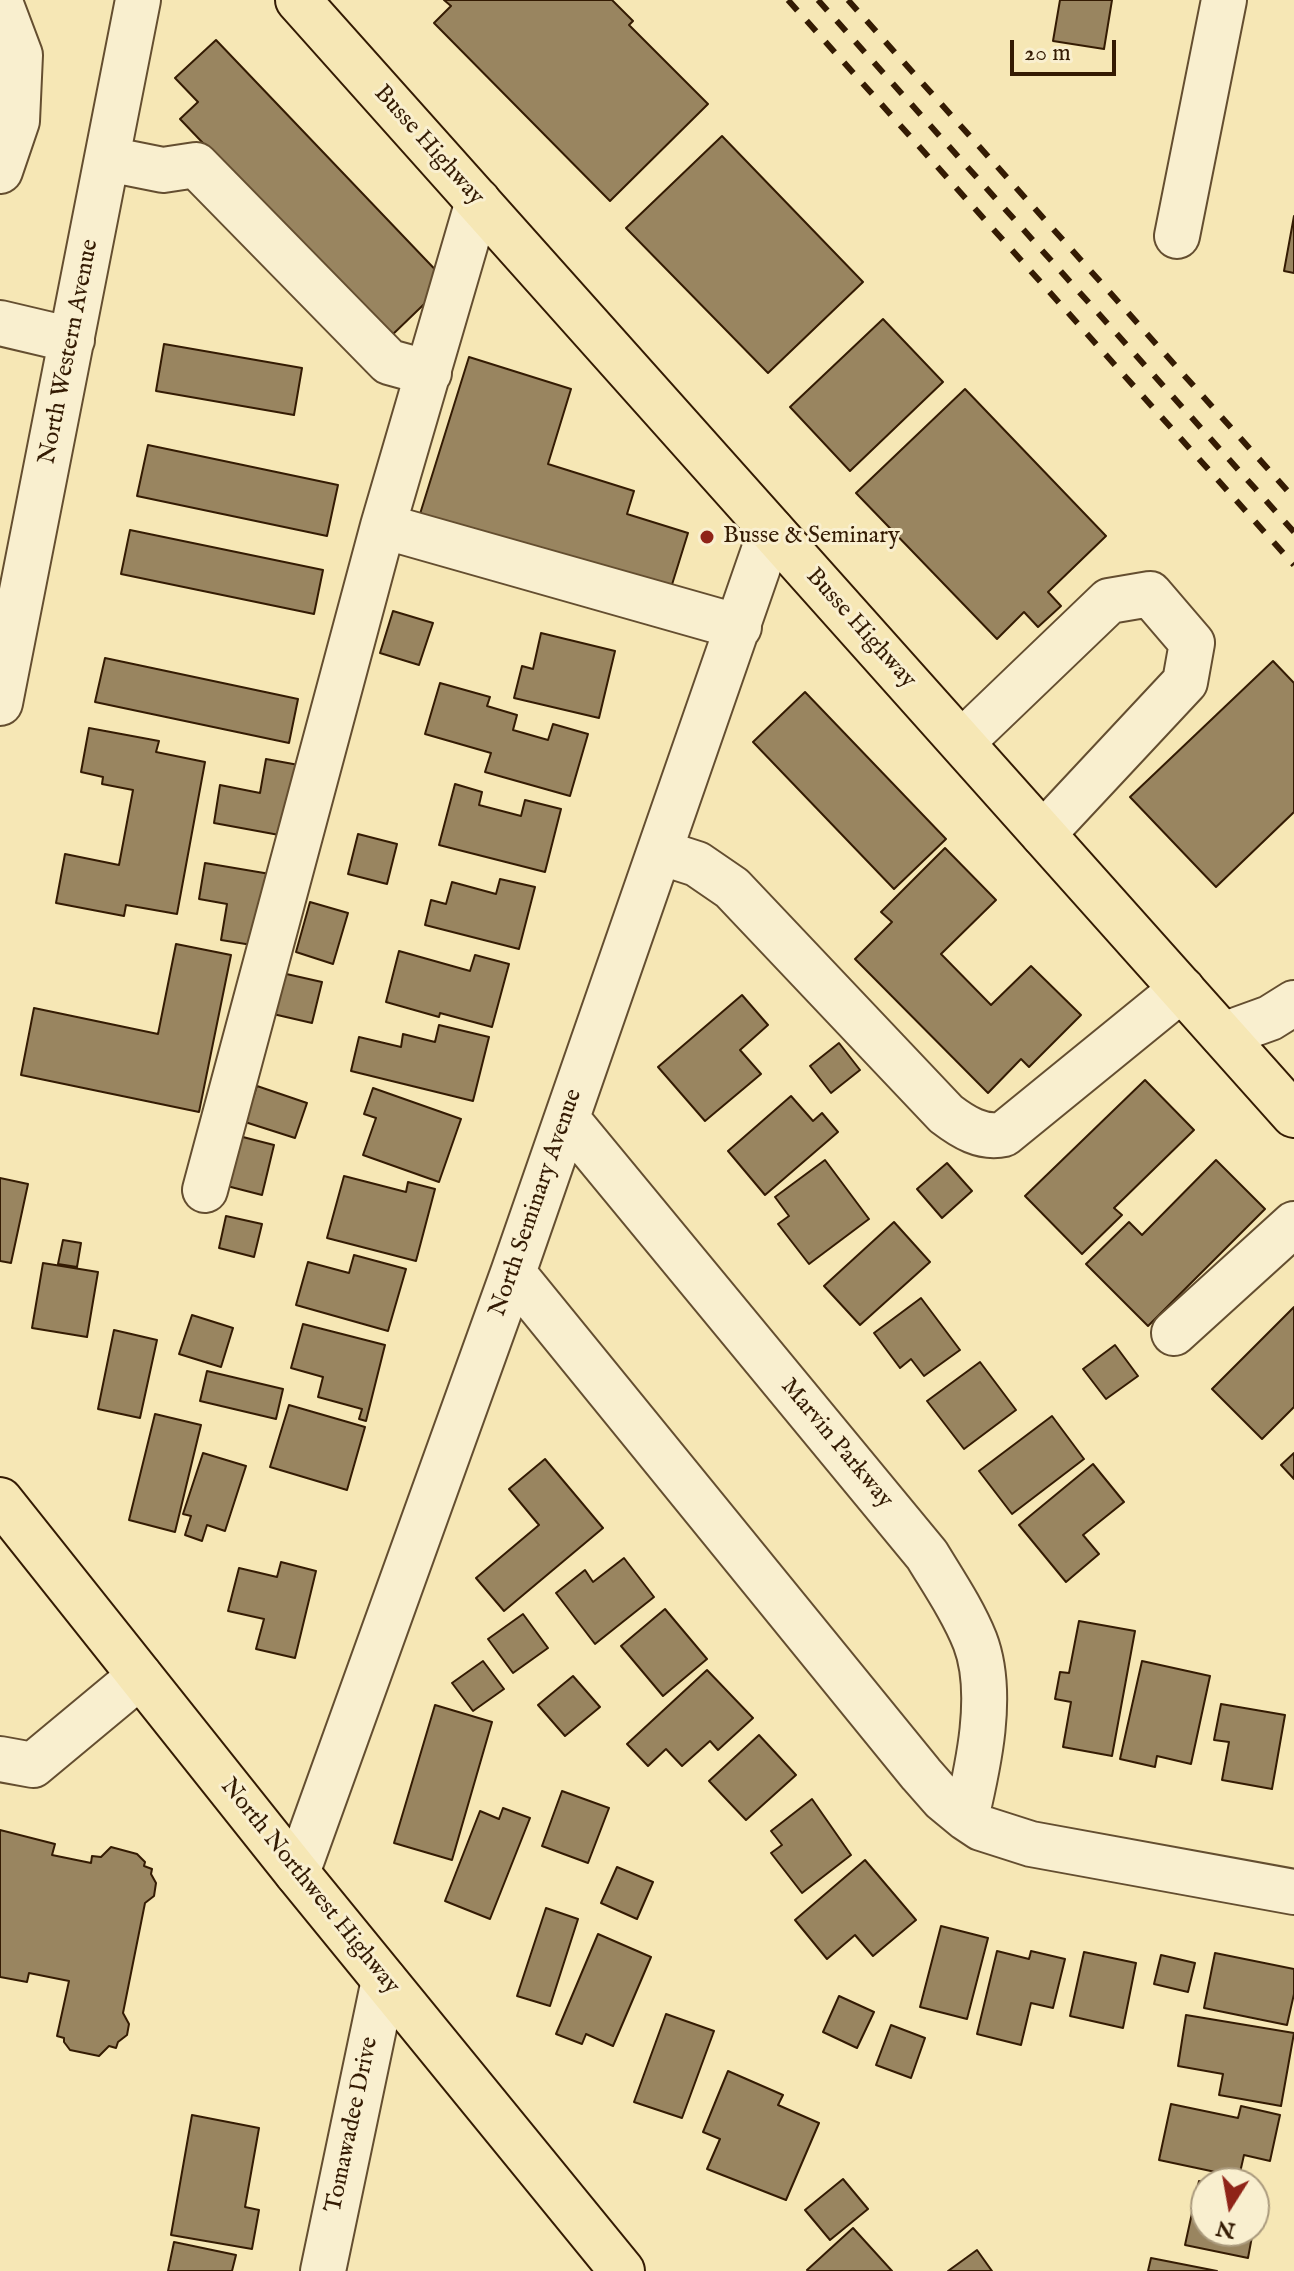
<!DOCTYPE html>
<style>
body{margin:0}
#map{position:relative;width:1294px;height:2271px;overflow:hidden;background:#f6e7b5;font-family:"IM FELL English",serif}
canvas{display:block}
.north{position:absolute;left:1190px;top:2167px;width:80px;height:80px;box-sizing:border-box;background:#f9efcf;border:2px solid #aa9a7d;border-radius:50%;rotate:191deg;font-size:22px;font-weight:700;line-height:32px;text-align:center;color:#341b03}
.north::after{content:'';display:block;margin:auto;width:28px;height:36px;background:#8f2418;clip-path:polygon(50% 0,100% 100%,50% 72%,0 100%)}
.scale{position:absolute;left:1010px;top:40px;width:106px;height:36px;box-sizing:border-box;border:4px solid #341b03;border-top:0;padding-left:10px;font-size:24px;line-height:28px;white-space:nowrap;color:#341b03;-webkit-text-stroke:6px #f9efcf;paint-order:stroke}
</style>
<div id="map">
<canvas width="1294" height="2271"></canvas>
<div class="north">N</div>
<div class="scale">20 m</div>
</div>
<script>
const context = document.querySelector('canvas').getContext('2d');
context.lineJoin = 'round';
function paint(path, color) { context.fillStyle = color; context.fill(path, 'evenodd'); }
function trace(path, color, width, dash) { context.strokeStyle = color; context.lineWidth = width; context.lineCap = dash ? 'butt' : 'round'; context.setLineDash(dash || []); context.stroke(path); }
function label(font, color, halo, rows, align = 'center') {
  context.font = font + ' "IM FELL English",serif'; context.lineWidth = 6; context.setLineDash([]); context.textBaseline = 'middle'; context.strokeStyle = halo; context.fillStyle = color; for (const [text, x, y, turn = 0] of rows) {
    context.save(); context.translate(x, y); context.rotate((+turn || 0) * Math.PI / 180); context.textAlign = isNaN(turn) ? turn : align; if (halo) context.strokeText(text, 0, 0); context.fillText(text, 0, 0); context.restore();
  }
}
const building = new Path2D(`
 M444,0h168l21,21 -4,4 79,79 -98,97 -176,-178 17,-17z
 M1060,0h52l-8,49 -51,-8z
 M216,40l231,242 -58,56 -209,-219 18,-17 -23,-24z
 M722,136l141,146 -95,91 -142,-145z
 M1294,216v57l-10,-2z
 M883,319l60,63 -93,89 -60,-64z
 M164,344l138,24 -8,47 -138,-24z
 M469,357l102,32 -23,75 86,27 -7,23 61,19 -18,58 -250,-77z
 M965,389l141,147 -58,56 13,14 -23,21 -14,-15 -27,27 -141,-146z
 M148,445l190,40 -11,51 -190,-40z
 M130,530l193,40 -9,44 -193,-40z
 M393,611l40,12 -14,42 -39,-12z
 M541,633l74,18 -16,67 -85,-20 8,-32 11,3z
 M105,658l193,41 -9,44 -194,-41z
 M1273,661l21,22v129l-78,75 -86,-90z
 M440,683l50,14 -3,9 30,9 -4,15 35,10 5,-16 35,10 -18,62 -85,-24 6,-19 -66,-19z
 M805,692l141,147 -52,50 -141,-147z
 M89,728l70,13 -3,11 49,10 -28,152 -51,-9 -2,11 -68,-13 9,-49 54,11 14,-75 -31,-6 1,-7 -22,-5z
 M266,759l38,7 -14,71 -76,-14 6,-38 40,8z
 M455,784l27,8 -3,13 42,11 4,-16 36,9 -16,63 -106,-27z
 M358,834l39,10 -10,40 -39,-10z
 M945,848l51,52 -55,54 50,51 40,-39 50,49 -52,52 -8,-8 -33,34 -133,-134 37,-37 -11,-10z
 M205,863l65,11 -12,72 -37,-6 6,-36 -28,-5z
 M500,879l35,8 -16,62 -94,-24 6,-25 15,4 6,-22 44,12z
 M310,902l38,11 -15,51 -37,-12z
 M176,944l55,11 -32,157 -178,-37 13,-67 124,26z
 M399,951l71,20 5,-16 34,9 -17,63 -52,-14 -1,4 -53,-15z
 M282,973l40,9 -10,41 -39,-9z
 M742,995l26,30 -28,25 21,24 -56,47 -47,-54z
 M439,1025l50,12 -16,64 -122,-30 8,-34 42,10 2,-13 32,8z
 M839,1043l21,27 -29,23 -21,-27z
 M1145,1080l49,50 -80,78 8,7 -40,39 -57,-58z
 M257,1086l50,17 -12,35 -50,-16z
 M373,1088l88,31 -22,63 -76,-27 13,-37 -12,-4z
 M791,1096l22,25 9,-8 16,19 -73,63 -37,-44z
 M239,1136l35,9 -12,50 -35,-9z
 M825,1160l44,59 -60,45 -31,-40 11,-8 -14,-19z
 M1216,1160l49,49 -117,117 -62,-62 43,-42 13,13z
 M947,1163l25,28 -30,27 -25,-29z
 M344,1176l62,16 2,-10 27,7 -19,72 -89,-23z
 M0,1178l28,6 -17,79 -11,-2z
 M226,1216l36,8 -8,33 -35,-9z
 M894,1222l36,40 -70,63 -36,-39z
 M63,1240l18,3 -4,24 -19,-3z
 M354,1255l52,14 -18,62 -92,-26 12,-43 41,11z
 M43,1263l55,9 -11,65 -55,-9z
 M921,1298l39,52 -36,26 -13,-17 -11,9 -26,-35z
 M1294,1307v100l-32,32 -50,-50z
 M192,1315l41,13 -12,39 -42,-13z
 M303,1324l82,21 -19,76 -7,-2 3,-10 -44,-12 5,-20 -32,-9z
 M114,1330l43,10 -17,78 -42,-9z
 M1115,1345l23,31 -32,23 -23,-30z
 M980,1362l36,48 -52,39 -37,-48z
 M207,1371l76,18 -7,30 -76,-18z
 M289,1405l76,22 -18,63 -77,-23z
 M155,1414l46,11 -26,107 -46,-12z
 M1052,1416l32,43 -72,55 -33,-43z
 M203,1453l43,13 -21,65 -18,-6 -5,16 -17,-6 6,-19 -8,-2z
 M1294,1453v26l-13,-14z
 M545,1459l58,69 -99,83 -28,-33 63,-53 -30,-36z
 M1093,1464l31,38 -41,33 16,19 -33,28 -47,-57z
 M624,1558l30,39 -59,47 -39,-51 29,-23 8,12z
 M281,1562l35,9 -21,87 -39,-9 8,-30 -36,-8 11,-43 38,9z
 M665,1609l42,50 -44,37 -42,-50z
 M523,1614l25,34 -35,25 -25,-34z
 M1079,1621l56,10 -23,125 -49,-9 8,-45 -16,-3 5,-27 9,1z
 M483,1661l21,28 -31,22 -21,-28z
 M1142,1661l68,15 -19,88 -34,-8 -2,11 -35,-8z
 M707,1670l46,48 -35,32 -8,-9 -28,25 -16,-17 -18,17 -21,-22z
 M573,1676l27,31 -35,29 -27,-31z
 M1221,1704l64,11 -13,74 -50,-9 7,-38 -15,-2z
 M435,1705l57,17 -40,138 -58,-17z
 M759,1735l37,40 -50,45 -37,-39z
 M562,1791l47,17 -21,55 -46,-17z
 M812,1799l39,56 -49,38 -31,-40 11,-8 -11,-14z
 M503,1808l27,10 -40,101 -45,-18 35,-90 19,8z
 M0,1830l55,14 -3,11 39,8 1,-7 9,1 10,-10 26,7 8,8 -1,4 8,3 -1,5 5,9 -2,13 -9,7 -22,110 6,11 -2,11 -9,7 -2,6 -7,-2 -10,10 -29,-6 -6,-8v-4l-7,-2 12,-55 -40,-8 -2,9 -27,-5z
 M865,1860l51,60 -43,36 -18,-21 -28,24 -32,-39z
 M617,1867l36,15 -16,37 -36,-16z
 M546,1908l32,11 -28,87 -33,-10z
 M941,1926l47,12 -21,81 -47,-12z
 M598,1934l53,23 -38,89 -27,-12 -4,10 -26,-10z
 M997,1951l32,8 2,-8 34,8 -12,49 -22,-5 -10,42 -44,-11z
 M1084,1952l52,11 -13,65 -53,-12z
 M1215,1953l79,16v25l-7,31 -83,-17z
 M1161,1955l34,8 -7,29 -34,-8z
 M839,1996l35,16 -17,36 -34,-16z
 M666,2014l48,17 -32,87 -48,-16z
 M1186,2015l108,18 -13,73 -62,-11 4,-21 -45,-8z
 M891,2025l34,13 -14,40 -35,-13z
 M728,2071l55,24 -5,10 41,18 -33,77 -79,-31 13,-30 -17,-7z
 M1171,2104l67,14 3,-12 39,9 -10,46 -26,-6 -5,22 -80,-17z
 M192,2115l67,13 -14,79 14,3 -7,39 -81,-14z
 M843,2179l25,30 -38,31 -25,-30z
 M1199,2181l7,2v48h47l-5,27 -63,-13z
 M1254,2193l7,2 -7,32z
 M853,2228l39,43h-84l-1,-1z
 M174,2242l62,13 -4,16h-64z
 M977,2250l15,21h-44z
 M1151,2258l66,13h-69z`);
paint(building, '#998560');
trace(building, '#341b03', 2);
const minor = new Path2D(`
 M0,2l20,53 -3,66 -17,50
 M108,159l55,11 33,-5 193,197 40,11
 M1177,236l47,-236
 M0,323l72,17
 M383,526l356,101
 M0,703l138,-703
 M962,742l147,-141 41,-7 42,49 -7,39 -142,152
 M660,852l37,12 35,24 214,226c17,13 36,25 58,20l178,-145
 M1223,1035l47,-17 24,-15
 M567,1119l360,436c17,28 36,56 48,86 20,52 3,126 -9,177
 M205,1190l178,-664 95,-325
 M513,1273l408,501 22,25 23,19 15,10 50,16 263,48
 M1174,1333l120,-109
 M0,1759l33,6 107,-89
 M297,1873l216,-600 258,-743
 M323,2271l61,-291`);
const major = new Path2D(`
 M298,0l996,1115
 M0,1500l297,373 325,398`);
trace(minor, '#644e30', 48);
trace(major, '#341b03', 48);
trace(minor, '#f9efcf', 44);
trace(major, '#f6e7b5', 44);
trace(new Path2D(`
 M788,0l506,565
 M818,0l476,532
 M848,0l446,498`), '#341b03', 6, [14, 14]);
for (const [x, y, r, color] of [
 [707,537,8,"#8f2418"]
]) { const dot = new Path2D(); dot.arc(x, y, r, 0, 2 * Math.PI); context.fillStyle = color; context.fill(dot); trace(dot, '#f9efcf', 3); }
label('24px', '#341b03', '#f9efcf', [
 ["Busse Highway",428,146,48],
 ["North Western Avenue",70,352,-79],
 ["Busse Highway",860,629,48],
 ["North Seminary Avenue",537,1203,-71],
 ["Marvin Parkway",836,1444,50],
 ["North Northwest Highway",309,1887,51],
 ["Tomawadee Drive",353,2125,-78]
]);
label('24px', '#341b03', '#f9efcf', [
 ["Busse & Seminary",723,537]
], 'left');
</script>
